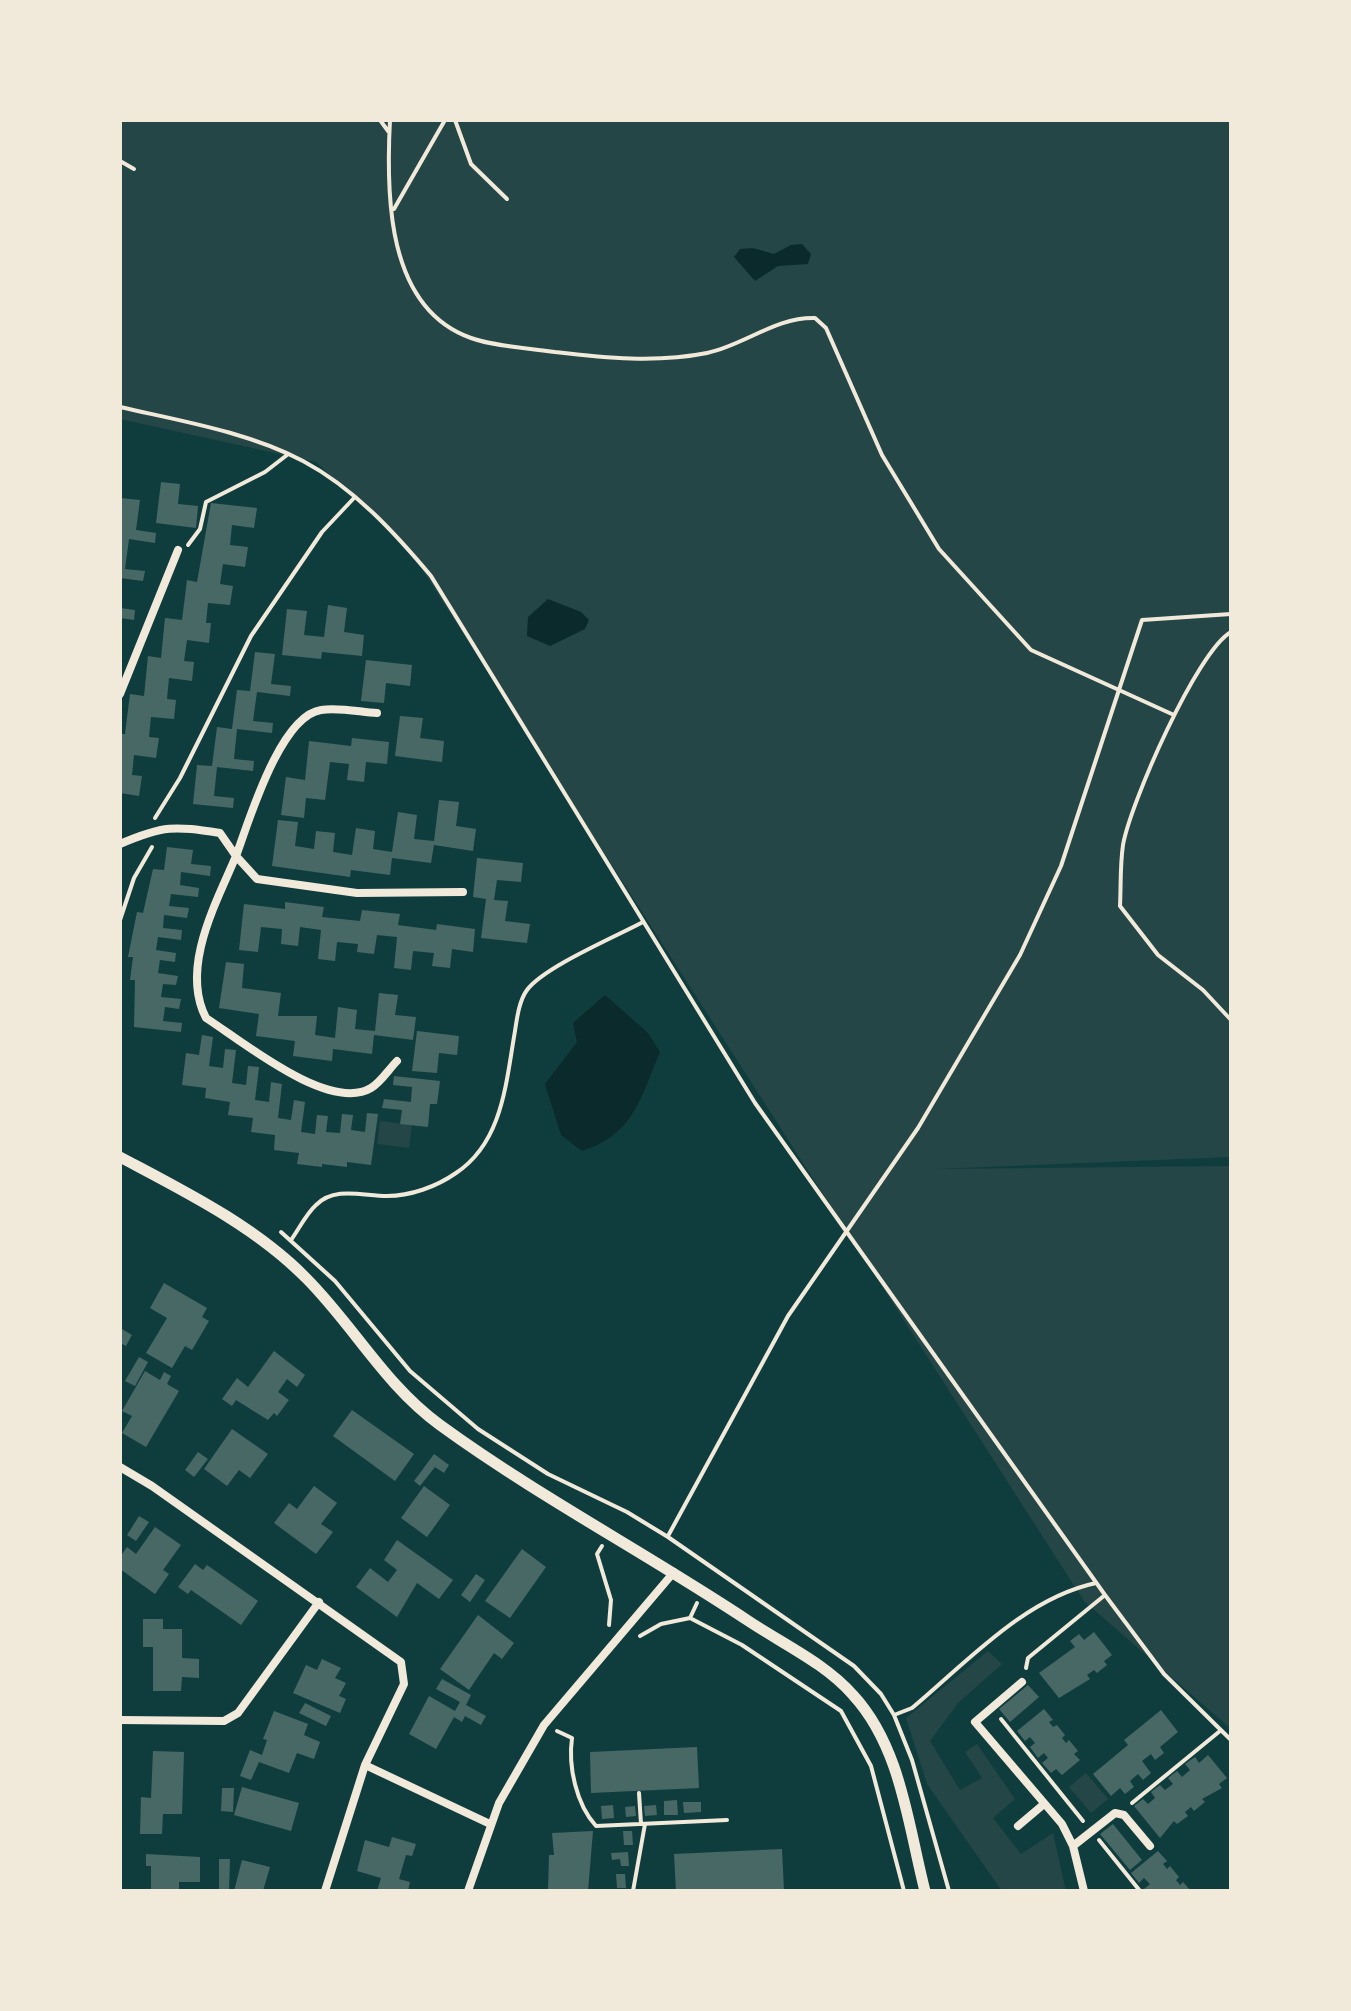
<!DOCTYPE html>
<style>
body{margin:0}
#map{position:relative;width:1351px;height:2011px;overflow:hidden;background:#0f3d3e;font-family:"Golos Text",sans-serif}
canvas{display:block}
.frame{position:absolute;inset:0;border:122px solid #f1e9da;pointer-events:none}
</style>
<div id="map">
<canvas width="1351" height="2011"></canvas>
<div class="frame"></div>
</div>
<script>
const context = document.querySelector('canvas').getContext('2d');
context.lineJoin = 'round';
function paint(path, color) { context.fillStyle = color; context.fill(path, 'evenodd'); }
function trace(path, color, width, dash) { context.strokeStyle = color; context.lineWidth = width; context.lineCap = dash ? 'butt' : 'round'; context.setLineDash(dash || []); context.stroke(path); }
paint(new Path2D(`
 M120,120h1111v1037l-295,12 295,-3v563l-147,-128 -673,-1049 -95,-90 -196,-43z
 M380,1121l32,4 -3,23 -32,-4z
 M988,1651l14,13 -44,39 -28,38 30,49 22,-12 -17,-26 12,-8 38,55 -22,19 28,36 32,-21 13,58h-64l-75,-107 -21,-66z
 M1086,1773l22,26 -17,14 -22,-26z`), '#244646');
paint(new Path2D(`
 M802,244l9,10 -3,10 -30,2 -23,15 -21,-24 6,-8 13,-1 21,6 17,-9z
 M548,599l33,13 8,8 -4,9 -35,17 -23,-10 1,-19z
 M605,995l43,38 12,19c-20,46 -25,82 -78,99l-21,-16 -16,-51 32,-42 -4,-19z`), '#0a2a2b');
paint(new Path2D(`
 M161,482l19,2 -2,20 20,2 -2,22 -40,-5z
 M120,498l20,2 -4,30 20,3 -1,10 -26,-4 -4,30 20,2 -2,10 -23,-3z
 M211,503l46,5 -3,20 -22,-3 -2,20 18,2 -3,20 -22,-3 -3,20 13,2 -3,19 -22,-2 -2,20h5l-2,20 -22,-3 -3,21 10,1 -2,19 -23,-3 -2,21 9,1 -2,19 -23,-2 -2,20 10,1 -3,20 -22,-3 -2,20 10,1 -3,20 -19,-3v-59h5l5,-40 14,2 4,-40 13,2 4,-40 17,2 5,-40 10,2z
 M328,605l19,3 -3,24 20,3 -2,21 -40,-4 -1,7 -39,-4 5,-46 20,2 -3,24 20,2z
 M120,608l15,2 -1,10 -14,-2z
 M255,652l20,2 -4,30 20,2 -1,10 -33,-4 -4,29 20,2 -1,10 -35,-4 -3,30 20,2 -1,10 -36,-4 -3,29 20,2 -1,10 -40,-4 4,-39 15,1 5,-39 15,2 5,-39 13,1z
 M366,660l46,5 -2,21 -24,-3 -2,20 -23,-2z
 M400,716l23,2 -3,20 24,3 -2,21 -47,-6z
 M352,738l37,4 -2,22 -21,-2 -2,20 -17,-2 2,-16 -19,-2 -5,38 -19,-2 -2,20 -23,-3 5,-38 19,3 4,-39 42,5z
 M439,800l20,2 -3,24 20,3 -3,22 -39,-6 -3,18 -39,-5 -2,17 -39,-5 -1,7 -78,-11 6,-46 20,2 -3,24 19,3 2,-18 19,2 -2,19 19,3 4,-27 19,3 -2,18 19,3 6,-40 19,3 -3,24 20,2z
 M167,847l26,3 -2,14 20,2 -1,10 -29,-4 -1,13 19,3 -1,9 -27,-3 -2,12 20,2 -2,10 -23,-3 -1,13 19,2 -1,10 -23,-3 -2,13 20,3 -1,9 -15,-2 -2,13 20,3 -2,9 -13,-1 -2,13 20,2 -2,10 -14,-2 -2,14 19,2 -1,9 -47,-5 1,-47h-5l3,-23h-5l9,-45 6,1 10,-44 11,1z
 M477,858l46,5 -2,19 -24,-2 -3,20 14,1 -3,20 25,3 -3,19 -46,-5 5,-39 -13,-2z
 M285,902l39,5 -2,10 38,4 2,-11 38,4 -2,11 38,5 1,-6 38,5 -2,23 -21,-3 -2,19 -18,-2 2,-13 -21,-2 -2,19 -17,-2 3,-31 -20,-2 -3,19 -17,-2 1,-8 -21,-2 -2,19 -17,-2 3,-29 -21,-3 -2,19 -17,-2 1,-15 -21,-2 -3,25 -19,-2 5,-46 41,5z
 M226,962l18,2 -2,24 39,5 -3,23h39l-2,19 20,3 3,-31 19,3 -2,19 20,2 4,-38 19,2 -3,20 21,2 -3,23 -39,-5 -2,19 -39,-5 -1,12 -39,-5 2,-15 -39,-5 3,-22 -40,-6z
 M417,1031l42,5 -2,19 -18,-2 -2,20 -25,-2z
 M202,1035l11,2 -4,29 14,2 2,-19 11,1 -4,33 14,2 2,-19 11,1 -4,33 14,2 2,-20 11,2 -4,34 13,2 3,-20 11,2 -4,30 14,2 2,-19 11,1 -2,16 14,1 2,-19 11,1 -2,15 14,2 2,-19 11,1 -7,51 -24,-3v5l-25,-3v3l-25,-3 2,-11 -25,-3 1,-15 -24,-3 2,-14 -25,-3 2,-13 -25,-4 1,-10 -24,-3 4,-32 13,2z
 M394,1076l46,5 -3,23h-7l-2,23 -28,-3 2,-14 -20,-2 2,-9 27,3 1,-15 -19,-2z
 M164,1283l43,25 -5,9 7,4 -17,29 -7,-4 -13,22 -26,-15 21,-35 -17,-10z
 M120,1328l12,7 -6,11 -6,-3z
 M274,1351l31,24 -8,12 -10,-8 -9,13 11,8 -12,16 -3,-3 -6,7 -32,-20 -4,6 -10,-7 15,-21 11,9z
 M139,1357l9,5 -13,24 -10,-5z
 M145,1371l15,9 4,-8 7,4 -4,8 12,7 -33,56 -24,-14 10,-17 -10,-5z
 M352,1410l62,44 -19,27 -62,-45z
 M232,1429l36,25 -18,24 -11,-8 -12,16 -23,-17z
 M198,1452l10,7 -14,18 -9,-7z
 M434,1454l15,11 -5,8 -9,-6 -15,19 -6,-5z
 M314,1486l23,17 -16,21 12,8 -17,22 -42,-31 15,-20 8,6z
 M424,1486l26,19 -23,32 -26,-19z
 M139,1516l10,6 -13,19 -9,-6z
 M155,1527l26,18 -18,25 6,4 -14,20 -35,-25v-12l7,-10 9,7z
 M397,1540l56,40 -14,19 -22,-16 -20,34 -41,-30 14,-19 18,14 9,-12 -13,-10z
 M522,1549l24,18 -36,51 -25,-17z
 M195,1564l8,6 4,-5 51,36 -17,24 -50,-35 -3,4 -10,-7z
 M476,1574l9,6 -15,22 -9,-7z
 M478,1615l36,28 -12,16 -8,-6 -25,37 -29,-21z
 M143,1619h20v10h19v29l17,1v19l-17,-1 -1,14h-28v-44h-10z
 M1094,1632l18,23 -8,6 3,4 -10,8 -3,-3 -7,5 3,4 -31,19 -20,-25 36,-26 -5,-6 9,-7 5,6z
 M322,1659l19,9 -6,10 11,5 -7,13 7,3 -6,14 -47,-20 13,-28 11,5z
 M442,1679l29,16 -5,10 20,11 -5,9 -16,-9 -3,6 -8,-5 -18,32 -27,-15 20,-38 26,15 5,-9 -24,-13z
 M1028,1685l11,12 -29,25 -11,-13z
 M305,1703l26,13 -5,10 -27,-13z
 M1044,1709l9,11 -4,2 4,5 4,-2 8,10 -3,3 4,5 3,-3 9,11 -4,3 6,6 -18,15 -6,-6 -5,4 -9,-10 6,-5 -4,-5 -6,5 -8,-11 5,-4 -5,-6 -5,4 -8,-10z
 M1161,1710l17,22 -18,15 4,6 -9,7 -4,-6 -9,7 9,12 -8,7 -5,-6 -8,7 4,6 -9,7 -5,-6 -9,8 -18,-22 35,-29 -4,-5z
 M274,1711l34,13 -4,11 16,7 -6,17 -17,-6 -8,20 -30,-11 -8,18 -11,-4 10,-26 12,5 5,-15 -4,-1z
 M697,1747l2,41 -108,5 -1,-41z
 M153,1751l31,1 -2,62h-19l-1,20h-22l1,-37 10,1z
 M1208,1755l19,23 -8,6 3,4 -20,11 3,3 -11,9 -3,-4 -6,5 3,4 -11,8 -3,-3 -14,17 -26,-32 9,-7 5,5 7,-6 -4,-6 9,-7 5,5 8,-6 -5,-6 9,-7 5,6 8,-7 -5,-6 10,-7 4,6z
 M242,1787l57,16 -8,28 -57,-16z
 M222,1788h12l-1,24 -12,-1z
 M677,1800l1,15h-14v-14z
 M683,1802h18v10l-17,1z
 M613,1805l1,13 -12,1 -1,-13z
 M656,1805l1,10 -12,1 -1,-10z
 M635,1806l1,10 -10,1 -1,-10z
 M1113,1824l29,36 -12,10 -30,-36z
 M593,1831l-5,60h-40l1,-36h5l-2,-22z
 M623,1831h9l1,14h-9z
 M392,1837l24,7 -4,12 -6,-1 -7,24 11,3 -2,9h-31l4,-13 -24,-7 8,-31 24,7z
 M782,1849l2,41 -108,1 -2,-37z
 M1158,1851l9,10 -4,3 4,5 3,-3 9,11 -3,3 4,5 3,-3 8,9h-45l-2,-2 6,-5 -6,-6 -5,5 -8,-10z
 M628,1852l1,14h-8l-1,-7 -8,1 -1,-7z
 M146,1854l54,3v25h-21v9h-28v-25h-5z
 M219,1859h11l-1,32h-10z
 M242,1860l28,7 -7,24h-29z
 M616,1874h9l1,14h-9z`), '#486865');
trace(new Path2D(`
 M380,120l8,11
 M390,120c-4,74 -4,188 81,218 26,9 58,10 84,14 50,6 102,11 152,1 38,-8 68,-36 108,-35l11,10 56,127 57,94 92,101 143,65
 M455,120l16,44 36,35
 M120,161l14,8
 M394,209l51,-89
 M120,407c61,14 128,25 183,54 51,27 92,72 128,115l324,527 350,492 59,79 67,66
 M188,545l12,-16 6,-27 59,-30 22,-17
 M1231,632c-34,19 -101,172 -108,213 -3,20 -2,41 -3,61l38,49 45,35 28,30
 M155,818l25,-40 71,-142 71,-104 32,-34
 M120,920l14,-42 18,-31
 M281,1232l54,49 75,90 68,58 70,45 79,38 41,25 186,129 27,28 13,21 18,45 37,131
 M291,1240c8,-11 15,-26 25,-35 19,-19 47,-9 71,-9 23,0 49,-9 69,-23 47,-31 50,-91 59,-142 2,-13 4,-30 12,-41 17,-23 88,-53 116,-68
 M668,1536l120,-220 130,-188 102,-173 41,-89 81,-246 89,-6
 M602,1546l-5,8 14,46 -2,25
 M690,1618l7,-15
 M640,1636l21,-12 29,-6 52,27 99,66 30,55 33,125
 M1026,1668l2,-10 77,-63
 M894,1715l18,-7c55,-46 113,-110 184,-125
 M1001,1719l82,102
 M557,1731l15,7c-4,28 4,66 24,88l131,-6
 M639,1793l2,31
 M1132,1803l88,-72
 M1099,1840l41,51
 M633,1891l12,-67`), '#f1e9da', 4);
trace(new Path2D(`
 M120,694l58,-144
 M377,713c-17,-1 -39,-6 -56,-3 -41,6 -72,111 -85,146l21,23 100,14 106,-1
 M120,844c44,-19 54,-18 100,-11l16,23c-20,47 -56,112 -30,162 36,23 123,95 165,70 10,-6 18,-19 26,-27
 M120,1467l32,19 249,176 3,22 -39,81
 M1022,1682l-47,40 87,102 11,22 11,45
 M120,1720l104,1 14,-8 81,-111
 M1018,1826l26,-22
 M1073,1846l42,-33 9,2 26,31
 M325,1891l40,-126 125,59
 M468,1891l31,-88 45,-78 130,-153`), '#f1e9da', 8);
trace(new Path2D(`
 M120,1157c64,34 135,69 186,121 48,48 78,106 134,147 99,72 208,129 310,197 35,23 76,42 103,73 48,52 55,130 72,196`), '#f1e9da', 11);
</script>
